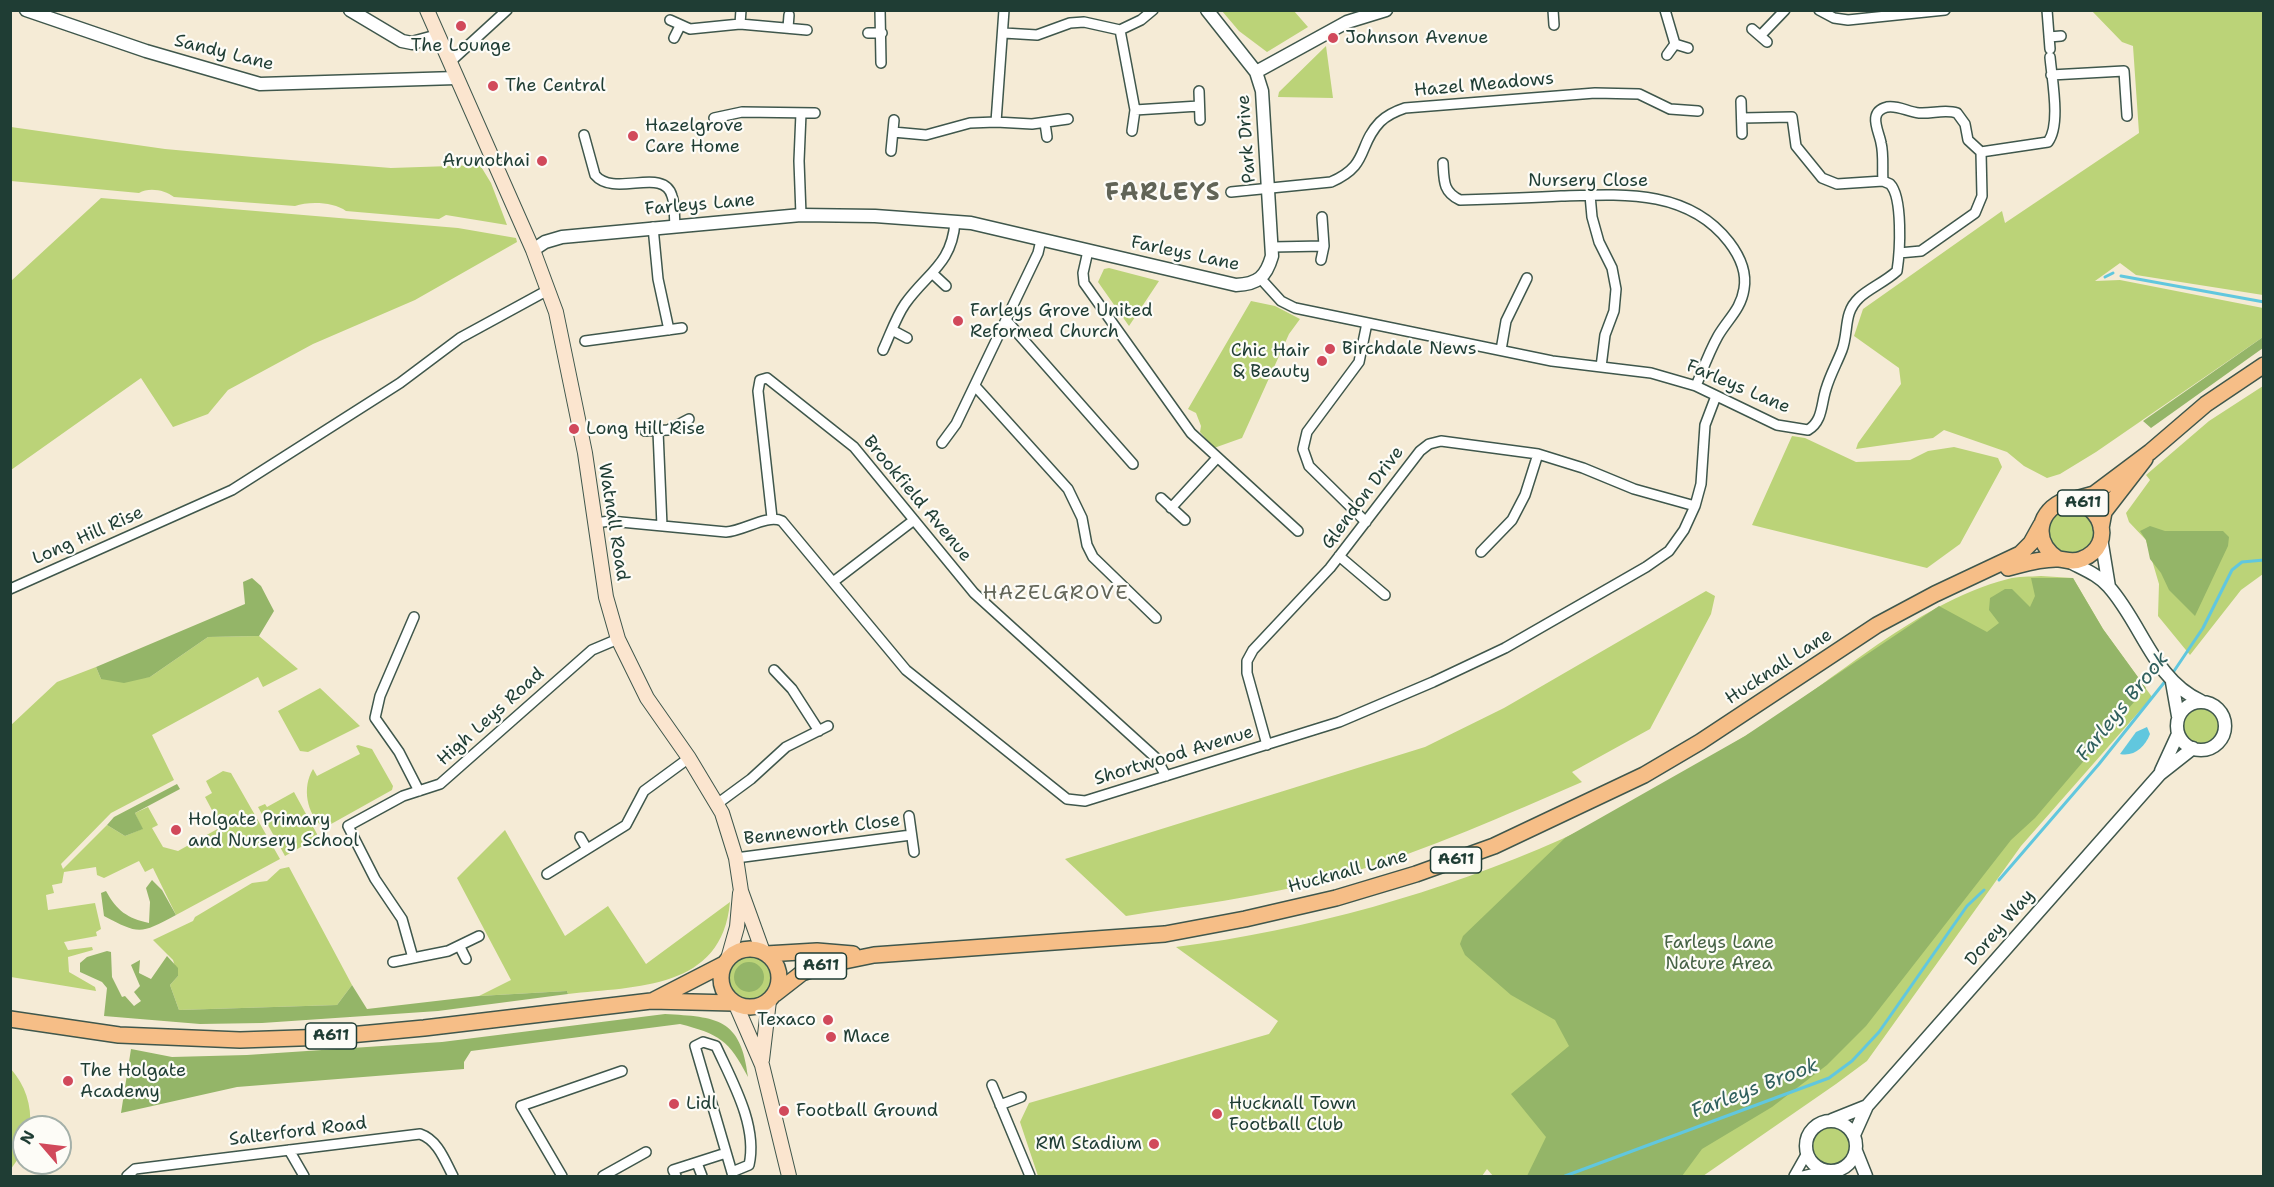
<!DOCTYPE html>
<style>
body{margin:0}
#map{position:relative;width:2274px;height:1187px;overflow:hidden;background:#f5ebd6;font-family:"Shantell Sans",sans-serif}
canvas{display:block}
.frame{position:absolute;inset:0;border:12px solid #1f3d34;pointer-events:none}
.north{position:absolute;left:12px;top:1115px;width:60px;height:60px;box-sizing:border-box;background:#fdfcf7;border:2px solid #a4b0a9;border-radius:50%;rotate:298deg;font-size:16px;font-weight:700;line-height:24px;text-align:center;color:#1f3d34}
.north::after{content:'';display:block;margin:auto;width:21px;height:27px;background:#d1495b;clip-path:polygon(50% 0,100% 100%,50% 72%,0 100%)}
</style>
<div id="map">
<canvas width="2274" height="1187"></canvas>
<div class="frame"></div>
<div class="north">N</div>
</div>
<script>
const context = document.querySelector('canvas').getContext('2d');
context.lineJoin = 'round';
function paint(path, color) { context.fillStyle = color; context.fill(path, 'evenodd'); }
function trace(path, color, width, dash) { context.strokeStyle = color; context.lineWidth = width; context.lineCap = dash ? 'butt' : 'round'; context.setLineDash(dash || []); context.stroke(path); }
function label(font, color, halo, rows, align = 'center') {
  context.font = font + ' "Shantell Sans",sans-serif'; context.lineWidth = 4.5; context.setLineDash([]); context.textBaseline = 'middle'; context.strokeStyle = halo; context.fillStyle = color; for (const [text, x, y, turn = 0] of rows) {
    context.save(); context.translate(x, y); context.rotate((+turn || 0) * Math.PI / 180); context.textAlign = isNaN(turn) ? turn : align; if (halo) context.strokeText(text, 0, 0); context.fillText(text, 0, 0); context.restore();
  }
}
paint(new Path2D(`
 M1222,11h72l14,16 -41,25 -28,-21z
 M2092,11h171v284l-127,-20 -16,-12 -25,18 25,-1 143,28v29l-167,115 -36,22 -13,4 -23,-12 -17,-14 -63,-22 -11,8 -77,11 2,-6 43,-59 -2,-16 -45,-32 9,-27 139,-98 3,12 134,-90 -6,-87 -11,-4z
 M1326,46l7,52 -55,-1 1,-5z
 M11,127l154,22 88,8 138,11 89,-3 11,18 16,42 -61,-10 -7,4 -93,-8c-12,-9 -37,-10 -51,-5l-121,-9c-9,-7 -25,-10 -35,-4l-128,-12z
 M101,198l357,30 58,10 1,4 -102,58 -102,44 -85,46 -20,24 -35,13 -32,-49 -130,92v-189z
 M1109,268l50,13 -30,45 -31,-44 6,-13z
 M1251,301l24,5 25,13 -11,15 -47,104 -28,10 -14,-16 1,-6 -5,-13 -8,-4z
 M2263,386v188l-22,16 -51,65 -32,-39 1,-32 -13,-44 -17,-18 -3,-9 24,-33 -4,-5 63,-54z
 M1792,436l13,2 51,24 54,-2 18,-9 26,-4 44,11 4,9 -42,77 -33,24 -175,-43z
 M2047 531a24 24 0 1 1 48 0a24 24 0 1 1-48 0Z
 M2041,576l32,2 30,51 49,68 -131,149 -154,215 -31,23 -133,92h-210l-6,-7 -5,7h-444l-18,-54 9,-19 240,-69 9,-13 -102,-74c132,-17 264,-54 386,-108 62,-28 121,-66 180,-101 85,-49 169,-134 266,-159 10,-3 22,-2 33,-3z
 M1706,591l9,5 -4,18 -61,115 -78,43 10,10c-77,33 -153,68 -233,91 -72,22 -149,31 -223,43l-61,-57 360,-112 79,-39z
 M259,636l39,33 -35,18 -5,-10 -106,58 22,45 -63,33 -50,51 2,5 44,-44 18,11 17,-7 -7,-16 13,-6 10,18 -6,3 11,19 15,4 43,-24 -16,-30 7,-4 -6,-12 17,-10 8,2 49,86 -104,56 -23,-47 -8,4 -6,-11 -35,17 -7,-3 -1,-8 -32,5 -2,11 -10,2 2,8 -8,2 2,15 47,-7 6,26 -5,3 1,4 -33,6 4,8 24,-3 1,3 -25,7 1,15 26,15 1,4 -85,-14 -1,-251 47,-44 39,-15 5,12 49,-2 58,-40z
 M320,688l40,38 -52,26 -8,-1 -22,-40z
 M2183 726a19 19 0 1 1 38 0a19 19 0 1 1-38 0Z
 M358,745l14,4 21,37 -1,4 -68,38c-18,-14 -22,-41 -11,-59l4,7 43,-22 -4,-8z
 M294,792l23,42 -2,5 -30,17 -27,-49 7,-3 2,3z
 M505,830l60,106 43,-30 38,58 84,-62c-8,88 -93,84 -162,92l-1,-3 -88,5 32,-16 -54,-102z
 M289,867l63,118 -15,20 -158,5 -9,-25 8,-9 -5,-16 -20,-20 40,-19 2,-4 57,-34 15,-2 13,-12z
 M725 977a23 23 0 1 1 46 0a23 23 0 1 1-46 0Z
 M11,1069c14,16 21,36 19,58h-6v23l-13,19z
 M1813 1146a19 19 0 1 1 38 0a19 19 0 1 1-38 0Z`), '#bbd378');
paint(new Path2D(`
 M2263,337v11l-112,80 -8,-7z
 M2150,526l15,5h58l6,6 -1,9 -33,70 -26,-26 -8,-17 -11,-14 -4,-19 -6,-9z
 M252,578l9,8 13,25 -15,25 -51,1 -58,40 -26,6 -23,-4 -5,-12 149,-63 -2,-22z
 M2031,578h42l30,51 43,59 -111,130 -24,22 -145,186 -39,39 -55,42 -70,42 -20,27h-155l19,-39 -35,-43 58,-48 -14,-26 -44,-25 -46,-40 -5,-11 3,-8 102,-98 180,-102 194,-130 48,26 12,-9 -10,-13 1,-12 15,-9h7l18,18 5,-11z
 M177,784l3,5 -45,24 8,16 -18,7 -18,-11 7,-8z
 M152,880l10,10 14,25c-36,19 -36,20 -72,1l-3,-23 5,-2c11,20 21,27 43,32l1,-21 -4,-14z
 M107,951l4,1 1,25 10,20 3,-1 9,10 7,-5 -7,-9 6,-6 -9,-21 9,-5 -1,13 12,6 16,-23 11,12v8l-8,9 9,25 158,-5 15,-20 15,24 112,-13 88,-5 1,3 -130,17 -176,12 -62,1 -96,-8 3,-28 -5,-6 -22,-10v-9l7,-6z
 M734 977a15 15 0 1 1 30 0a15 15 0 1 1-30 0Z
 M665,1014c52,3 76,4 83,63 -19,-37 -29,-43 -68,-53l-209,27 -7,11v7l-227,18 -116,26 10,-64 41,8 75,-2 195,-13z`), '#94b568');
paint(new Path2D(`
 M2147,727l3,7c-5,13 -16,23 -30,20l16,-22z`), '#61c7de');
trace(new Path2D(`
 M2121,276l143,26
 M2105,277l8,-4
 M2172,674l31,-46 29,-58 10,-8 22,-2
 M1999,880l100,-116 68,-85
 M1565,1176l264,-98 23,-17 27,-29 88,-126 17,-16`), '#61c7de', 3);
const minor = new Path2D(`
 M880,10l1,53
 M1004,10l-8,112 36,2 36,-5
 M1553,10l1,15
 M1665,10l10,34
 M1819,10l15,8 14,2 97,-10
 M2047,10l3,39
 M670,20l20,9 50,-5 67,6
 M740,24l1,-14
 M788,28l1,-13
 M1752,29l15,13
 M1120,30l15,80 64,-4
 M868,33h14
 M1004,33l33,2 33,-12 14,-1 36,8 21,-10 12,-10
 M1760,36l25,-26
 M2049,37l12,-1
 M674,38l6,-12
 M1667,55l8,-11 13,4
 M449,63l58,-53
 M2051,75l73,-4 3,45
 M1199,91l1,29
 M1741,101l1,33
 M801,113l-2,48 2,54
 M714,118l28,-6 73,1
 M1045,123l2,14
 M1132,131l3,-21
 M893,132l33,3 44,-12 26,-1
 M584,135l11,40c19,23 69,-9 77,21 3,8 2,19 3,29
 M891,151l3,-31
 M1981,152l67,-10c13,-17 4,-62 2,-85
 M1443,163c1,18 0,29 17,37 34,-1 68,-2 101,-4 61,-2 127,-7 168,46 10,13 18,30 15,47 -3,20 -16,30 -26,47 -9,16 -15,33 -22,50
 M1883,181c-1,-12 1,-26 -2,-38 -2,-12 -14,-31 6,-36 11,-2 21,5 32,6 13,1 26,-4 38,0l8,11 3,16 13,12
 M1231,192l100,-10c39,-17 26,-36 49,-60 7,-7 16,-11 25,-14l190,-15 44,1 31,15 28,2
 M1590,195l2,22 7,25 13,26 4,21 -2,22 -9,24 -4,32
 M653,227l5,52 11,51
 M1272,247l52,-1
 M1088,251l-5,22 1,10 107,150 107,98
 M1899,253l22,-2 54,-38 7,-17 -1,-44
 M1321,260l3,-14 -2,-29
 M932,273l14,13
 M1261,279l20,22 14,7 257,53 99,12 45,13 81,39 31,5c15,-9 13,-26 18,-41 4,-14 11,-26 16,-39 7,-19 1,-37 17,-52 9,-9 26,-16 38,-27 3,-19 6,-74 -7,-87l-7,-3 -46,3 -15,-6 -26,-32 -4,-29 -50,1
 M1006,320l127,144
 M892,330l15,8
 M585,341l97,-13
 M883,350c7,-15 13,-33 22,-46 22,-31 47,-40 50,-82
 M1501,350l5,-29 21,-43
 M975,386l93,103 14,29 5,27 6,12 63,61
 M645,431l23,-1 21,-11
 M658,431l4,95
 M942,443l14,-19 82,-171 3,-13
 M1161,498l24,22
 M1171,508l46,-50
 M772,518l-14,-127 2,-11 7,-2 87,69 120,146 182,165 10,18
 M1366,522l-57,-56 -6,-17 4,-17 52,-70 8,-39
 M595,523l15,-2 116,11c18,-1 41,-18 56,-11l124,149 161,129 18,2 254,-79 94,-40 72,-34 141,-81 23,-16 15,-21 11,-24 6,-22 4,-59 11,-29
 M1481,552l31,-32 13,-25 13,-41
 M1339,556l46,39
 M833,582l81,-62
 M10,589l222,-99 168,-107 60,-45 88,-48
 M414,617l-34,79 -5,22 24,34 20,39
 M774,670l18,19 27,42
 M1267,745l-20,-72v-12l6,-11 77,-82 90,-117 9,-7 12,-3 97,13 45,14 51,21 61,17
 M717,804l34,-25 35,-32 42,-21
 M909,816l5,36
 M580,837l7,12
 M736,858l175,-23
 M547,874l79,-49 18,-34 45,-33
 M460,947l6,12
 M413,958l-11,-39 -27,-40 -27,-53 55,-30 37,-12 152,-134 26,-11
 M393,962l55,-11 31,-15
 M992,1085l38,91
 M1000,1105l21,-8
 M289,1150l15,26
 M697,1163l5,13
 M732,1172l17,-7c9,-39 -17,-84 -33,-119l-13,-4 -8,4 38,130
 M127,1176l8,-7 285,-35c18,6 25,27 33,42
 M562,1176l-41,-70 101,-35
 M603,1176l43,-24
 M676,1176l-3,-6 53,-17
 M1794,1176l13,-23
 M1803,1176l21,-5`);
const tertiary = new Path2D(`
 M26,10l120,41 114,33 196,-6
 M350,10l52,31 10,2 26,-7
 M1256,72l91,-50 39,-12
 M533,250l12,-8 17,-5 239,-22 74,1 96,7 265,62c22,-1 30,-8 36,-29l-10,-165 -6,-19 -49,-62
 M2101,538l8,49
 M2070,562c13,7 29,13 39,25 33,37 45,93 92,114
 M2172,682l6,34
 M2177 726a24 24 0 1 1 48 0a24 24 0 1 1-48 0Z
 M2161,771l17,-37
 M1832,1120l35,-14
 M1806 1146a25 25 0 1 1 50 0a25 25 0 1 1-50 0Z
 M1854,1135l13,-29 293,-332 33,-26
 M1856,1151l10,25`);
const secondary = new Path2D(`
 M427,10l106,240 23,62 29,141 21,144 12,42 29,59 42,60 33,55 14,45 5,33 22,61
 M728,959l9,-32 3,-34
 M736,1005l26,60 27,111
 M762,1060l7,-59`);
const primary = new Path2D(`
 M2072,500l22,-6 56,-42 56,-48 58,-39
 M2101,528l3,-16 41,-53
 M2008,568c16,-4 33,-10 51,-9 8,1 14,4 23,0 36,-14 19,-63 -21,-57 -25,13 -27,41 -3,57
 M721 978a29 29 0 1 1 58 0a29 29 0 1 1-58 0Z
 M766,954l51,-3 36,3
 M775,994l27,-21 23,-8 49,-10 291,-21 80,-15 91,-21 80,-24 78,-28 150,-71 56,-33 177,-117 58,-31 85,-40 11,-11 10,-18
 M654,1000l70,-36
 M10,1019l109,16 121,5 88,-3 96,-9 227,-27 82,2`);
trace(minor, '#3f574c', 12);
trace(tertiary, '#3f574c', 15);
trace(secondary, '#3f574c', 16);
trace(primary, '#3f574c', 18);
trace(minor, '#fff', 9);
trace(tertiary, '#fff', 12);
trace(secondary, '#fbe5cf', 14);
trace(primary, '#f6be87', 15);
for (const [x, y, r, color] of [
 [461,26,6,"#d1495b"],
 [1333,38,6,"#d1495b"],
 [493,86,6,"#d1495b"],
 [633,136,6,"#d1495b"],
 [542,161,6,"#d1495b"],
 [958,321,6,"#d1495b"],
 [1330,349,6,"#d1495b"],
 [1322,361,6,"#d1495b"],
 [574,429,6,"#d1495b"],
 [176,830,6,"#d1495b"],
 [828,1020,6,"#d1495b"],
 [831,1037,6,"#d1495b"],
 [68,1081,6,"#d1495b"],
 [674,1104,6,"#d1495b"],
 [784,1111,6,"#d1495b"],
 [1217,1114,6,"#d1495b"],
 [1154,1144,6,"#d1495b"]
]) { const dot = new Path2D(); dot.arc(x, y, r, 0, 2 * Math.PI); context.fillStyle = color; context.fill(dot); trace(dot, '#fdfcf7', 2); }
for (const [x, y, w] of [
 [2083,503,51],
 [1456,860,51],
 [821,966,51],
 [331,1036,51]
]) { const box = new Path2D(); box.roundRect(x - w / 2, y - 13, w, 26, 4.5); context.fillStyle = '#fdfcf7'; context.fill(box); trace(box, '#1f3d34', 1.5); }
label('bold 16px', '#1f3d34', null, [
 ["A611",2083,503],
 ["A611",1456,860],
 ["A611",821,966],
 ["A611",331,1036]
]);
label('18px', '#1f3d34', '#fdfcf7', [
 ["Johnson Avenue",1345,38],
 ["The Lounge",461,46,"center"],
 ["The Central",505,86],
 ["Hazelgrove",645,126],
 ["Care Home",645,147],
 ["Arunothai",530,161,"right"],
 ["Farleys Grove United",970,311],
 ["Reformed Church",970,332],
 ["Birchdale News",1342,349],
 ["Chic Hair",1310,351,"right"],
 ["& Beauty",1310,372,"right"],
 ["Long Hill Rise",586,429],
 ["Holgate Primary",188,820],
 ["and Nursery School",188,841],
 ["Texaco",816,1020,"right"],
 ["Mace",843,1037],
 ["The Holgate",80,1071],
 ["Academy",80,1092],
 ["Lidl",686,1104],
 ["Hucknall Town",1229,1104],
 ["Football Club",1229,1125],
 ["Football Ground",796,1111],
 ["RM Stadium",1142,1144,"right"]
], 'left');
label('18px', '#1f3d34', '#fdfcf7', [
 ["Sandy Lane",224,53,14],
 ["Hazel Meadows",1484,85,-5],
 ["Park Drive",1247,139,-94],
 ["Nursery Close",1588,181],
 ["Farleys Lane",700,205,-5],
 ["Farleys Lane",1185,254,12],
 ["Farleys Lane",1738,387,23],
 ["Glendon Drive",1363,498,-53],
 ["Brookfield Avenue",917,499,50],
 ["Watnall Road",613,522,81],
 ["Long Hill Rise",88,536,-24],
 ["Hucknall Lane",1779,667,-33],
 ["High Leys Road",491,717,-42],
 ["Shortwood Avenue",1174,756,-17],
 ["Benneworth Close",822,830,-7],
 ["Hucknall Lane",1348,872,-15],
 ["Dorey Way",2000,928,-49],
 ["Salterford Road",298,1132,-7]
]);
label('18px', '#466245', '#fdfcf7', [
 ["Farleys Lane",1719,943],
 ["Nature Area",1719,964]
]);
context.letterSpacing = '1.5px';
label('20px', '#616457', '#fdfcf7', [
 ["HAZELGROVE",1056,594]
]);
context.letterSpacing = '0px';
label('italic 20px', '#30605e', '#fdfcf7', [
 ["Farleys Brook",2123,707,-51],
 ["Farleys Brook",1755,1089,-21]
]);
context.letterSpacing = '1.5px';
label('bold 24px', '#616457', '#fdfcf7', [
 ["FARLEYS",1163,194]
]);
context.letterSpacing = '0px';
</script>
